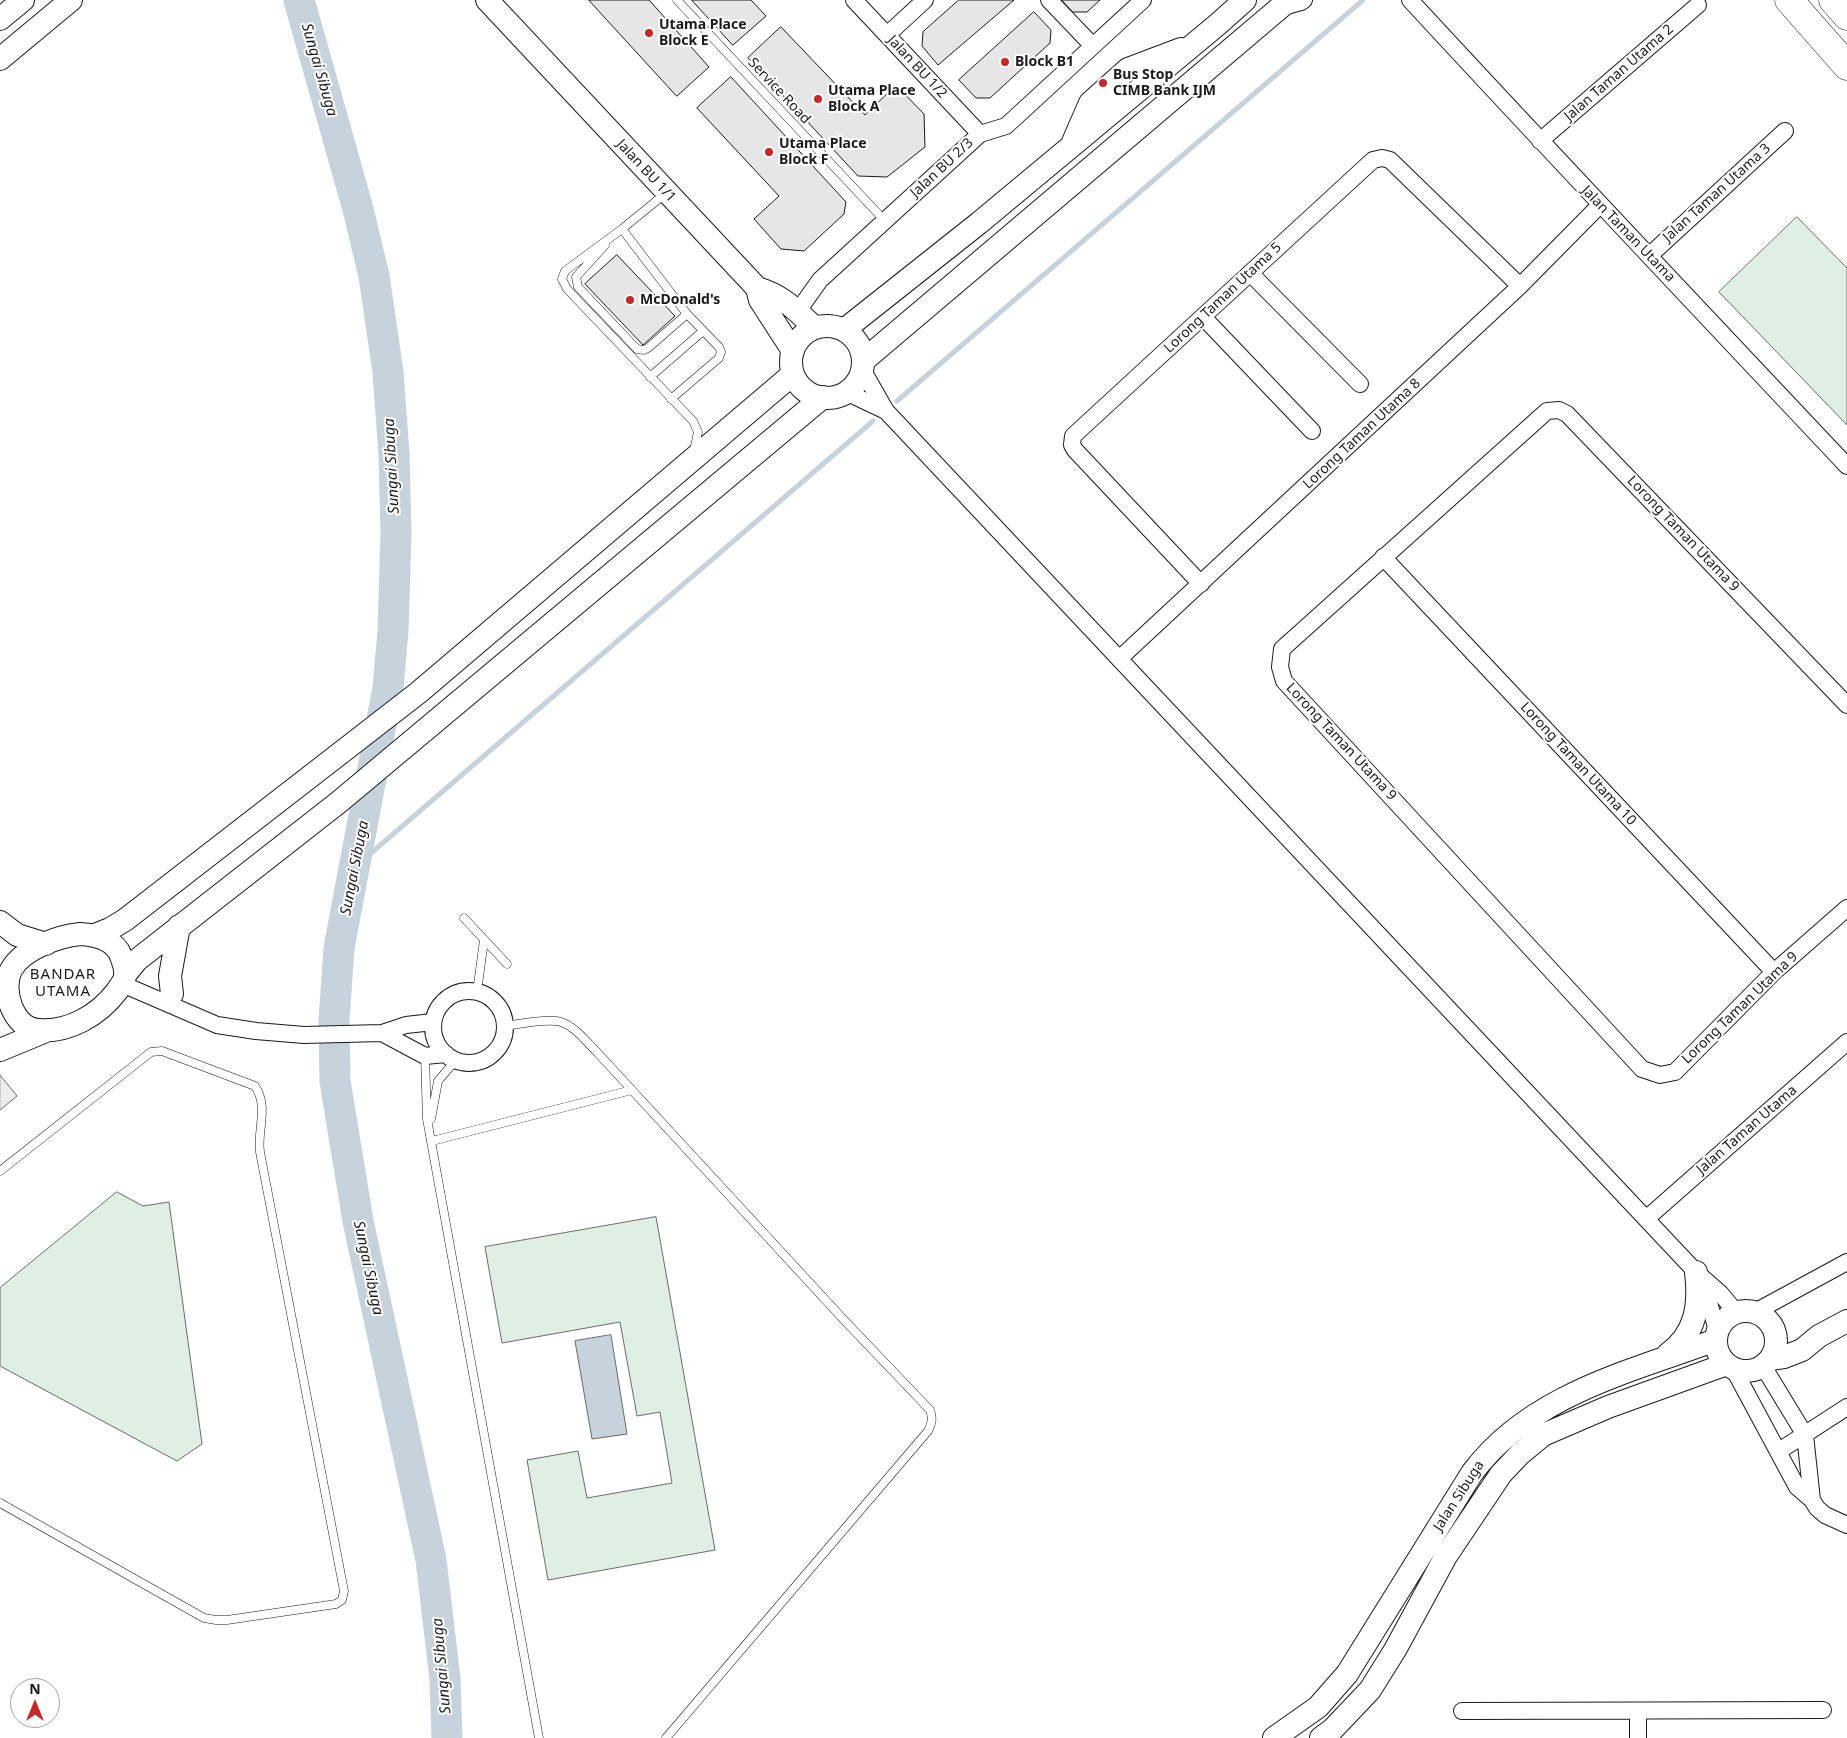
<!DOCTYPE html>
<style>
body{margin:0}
#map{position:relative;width:1847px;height:1738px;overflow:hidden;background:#fff;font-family:"Noto Sans",sans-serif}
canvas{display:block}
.north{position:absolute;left:10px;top:1678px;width:50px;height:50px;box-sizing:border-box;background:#fff;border:1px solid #a3a3a3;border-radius:50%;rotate:0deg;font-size:14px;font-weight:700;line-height:20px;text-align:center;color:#1a1a1a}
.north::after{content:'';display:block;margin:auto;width:18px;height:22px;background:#c62828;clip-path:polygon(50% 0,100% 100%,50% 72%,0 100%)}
</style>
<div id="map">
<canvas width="1847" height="1738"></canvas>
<div class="north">N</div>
</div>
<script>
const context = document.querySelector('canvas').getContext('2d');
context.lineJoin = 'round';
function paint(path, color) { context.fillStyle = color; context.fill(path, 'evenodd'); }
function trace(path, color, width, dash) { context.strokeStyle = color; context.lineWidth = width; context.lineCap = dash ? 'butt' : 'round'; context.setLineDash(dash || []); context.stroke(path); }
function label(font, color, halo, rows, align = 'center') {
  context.font = font + ' "Noto Sans",sans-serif'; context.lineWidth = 4; context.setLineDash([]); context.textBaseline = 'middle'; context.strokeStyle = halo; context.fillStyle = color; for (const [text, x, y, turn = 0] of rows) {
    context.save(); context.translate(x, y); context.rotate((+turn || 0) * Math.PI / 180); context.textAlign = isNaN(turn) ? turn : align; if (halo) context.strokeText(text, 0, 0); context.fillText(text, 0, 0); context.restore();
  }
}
const green = new Path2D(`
 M1797,217l50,51v157l-128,-133z
 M117,1192l26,14 26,-4 33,242 -25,17 -177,-95v-78z
 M656,1217l59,333 -167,30 -21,-120 51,-9 9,47 85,-15 -12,-71 -23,4 -17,-94 -118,21 -17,-96z`);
paint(green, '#e0efe3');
trace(green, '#6a6a6a', 1);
const parking = new Path2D(`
 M0,1075l17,21 -17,14z`);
paint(parking, '#ededed');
trace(parking, '#6a6a6a', 1);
const water = new Path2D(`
 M611,1335l16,99 -35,5 -17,-98z`);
paint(water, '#c6d2dc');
trace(water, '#6a6a6a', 1);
trace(new Path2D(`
 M897,401l466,-401
 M356,866l517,-445`), '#c6d2dc', 5);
trace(new Path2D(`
 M299,0l59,209 16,67 14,96 6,82 2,79 -3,98 -5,57 -49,260 -5,72 1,61 23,140 73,339 14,119 2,59`), '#c6d2dc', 31);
const building = new Path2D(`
 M589,0h60l60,67 -32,29z
 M692,0h59l15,16 -33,29z
 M959,0h55l-76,65 -16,-19 1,-14z
 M1062,0h38l-13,12h-14z
 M1034,12l17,18 -1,13 -60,55h-14l-17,-18z
 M781,27l84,88 31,-30 28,29 1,33 -38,30 -29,-1 -110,-118z
 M731,77l115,125 -2,12 -40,37 -23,-2 -27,-30 25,-23 -82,-88z
 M617,255l58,61 -32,29 -58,-61z`);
paint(building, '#e6e6e6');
trace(building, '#1a1a1a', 1);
const lane = new Path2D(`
 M677,0l208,221
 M666,193l-44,36 -57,42 -3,8 5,10 126,132 5,11 -4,19
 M622,229l65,85 32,33 2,5 -2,6 -48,41
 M605,245l-29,32 2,10 59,62 7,1 4,-2 39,-34
 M650,377l53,-46
 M464,918l43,46
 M477,992l7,-52
 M505,1026c13,-2 44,-8 56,-4 13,4 24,18 34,28l249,270 86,90c3,8 2,13 -2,21l-262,307
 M425,1056l2,63 112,619
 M431,1119l7,-38 18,-21
 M432,1141l200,-51
 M0,1171l151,-119 11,-1 93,35c14,21 2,43 5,66l84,439 -2,9 -6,4 -109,16h-11l-12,-2 -204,-115`);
const street = new Path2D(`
 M854,0l126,134
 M1049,0l44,46
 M1410,0c144,156 291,311 437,466
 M1279,8l22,-6 3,-2
 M887,35l38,-35
 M1540,141l158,-136
 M1650,255l135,-124
 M1250,273l110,111
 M798,311l22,-31 160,-146 26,-8 137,-126
 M1203,317l109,114
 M862,369l24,42 810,861 24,21 16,19
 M846,392l40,19
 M1383,557l391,415
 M1201,584l-126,-134 -3,-5 1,-9 300,-276 9,-2 8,2 130,126
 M1119,659l401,-373 80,-81
 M1847,705l-280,-291 -8,-4 -12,1 -265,238 -2,18 4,14 358,388 18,6 15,-3 99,-100 73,-64
 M122,984l95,41 39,6 48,4 78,-2 24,-8 27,-3
 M433 1027a36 36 0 1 1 72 0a36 36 0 1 1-72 0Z
 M382,1033l43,23 21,-2
 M1646,1219l201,-177
 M1702,1279l15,51
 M1755,1312l92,-50
 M1763,1366l42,69 7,65
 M1733,1368l64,119 15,13 5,8 8,7 22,10
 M1779,1451l68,-44
 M1462,1711l361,-1
 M1638,1711v27`);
const secondary = new Path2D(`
 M487,0l270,288 3,12 33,51
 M0,19l23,-19
 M0,59l71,-59
 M1073,142l17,-39 38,-34 53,-20
 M757,288c25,7 39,22 58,40
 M791 362a36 36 0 1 1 72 0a36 36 0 1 1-72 0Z
 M844,330l135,-107 238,-198 28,-25
 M863,361l426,-361
 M0,922l17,13 29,9
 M80,934c16,1 35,6 41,22 2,6 5,12 4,19 0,6 -5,11 -8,16 -18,24 -49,42 -79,39 -25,-2 -37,-40 -27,-60 11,-21 48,-34 69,-36z
 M95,935l15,-6 15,-9 293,-227 375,-319
 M125,975l12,-15 202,-158 484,-405
 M172,994l-2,-18 9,-50
 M0,1050l46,-19
 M1716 1341a30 30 0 1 1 60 0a30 30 0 1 1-60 0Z
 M1668,1354c28,-20 32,-49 28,-82
 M1770,1359l14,-2 18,-7 17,-14 28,-15
 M1274,1738l44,-31 29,-33 125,-201c58,-78 157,-101 244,-133
 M1321,1738l11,-8 38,-40 25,-40 51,-94 55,-82 19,-20 23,-19 65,-28 119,-43`);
const highway = new Path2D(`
 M1789,0l58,66
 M1833,0l14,16`);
trace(lane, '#1a1a1a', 9);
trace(street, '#1a1a1a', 18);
trace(secondary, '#1a1a1a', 24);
trace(highway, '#1a1a1a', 29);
trace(lane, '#fff', 8);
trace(street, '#fff', 16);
trace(secondary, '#fff', 22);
trace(highway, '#fff', 28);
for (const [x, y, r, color] of [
 [649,33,5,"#c62828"],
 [1005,62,5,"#c62828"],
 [1103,83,5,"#c62828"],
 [818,99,5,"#c62828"],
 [769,152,5,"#c62828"],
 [630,300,5,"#c62828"]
]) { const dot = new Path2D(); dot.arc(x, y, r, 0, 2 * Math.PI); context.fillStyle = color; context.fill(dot); trace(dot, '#fff', 2); }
label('bold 14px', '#1a1a1a', '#fff', [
 ["Utama Place",659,25],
 ["Block E",659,41],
 ["Block B1",1015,62],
 ["Bus Stop",1113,75],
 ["CIMB Bank IJM",1113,91],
 ["Utama Place",828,91],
 ["Block A",828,107],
 ["Utama Place",779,144],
 ["Block F",779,160],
 ["McDonald's",640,300]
], 'left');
label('14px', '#1a1a1a', '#fff', [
 ["Jalan BU 1/2",917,67,47],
 ["Jalan Taman Utama 2",1619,73,-41],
 ["Service Road",779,91,47],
 ["Jalan BU 2/3",942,168,-43],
 ["Jalan BU 1/1",646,171,47],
 ["Jalan Taman Utama 3",1717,193,-42],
 ["Jalan Taman Utama",1628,234,46],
 ["Lorong Taman Utama 5",1223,298,-43],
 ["Lorong Taman Utama 8",1362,434,-43],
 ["Lorong Taman Utama 9",1683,534,46],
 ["Lorong Taman Utama 9",1341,742,47],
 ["Lorong Taman Utama 10",1578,764,47],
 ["Lorong Taman Utama 9",1740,1008,-44],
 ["Jalan Taman Utama",1747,1130,-41],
 ["Jalan Sibuga",1459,1496,-57]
]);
label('italic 15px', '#1a1a1a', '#fff', [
 ["Sungai Sibuga",319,70,74],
 ["Sungai Sibuga",392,466,-93],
 ["Sungai Sibuga",355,868,-79],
 ["Sungai Sibuga",368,1268,78],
 ["Sungai Sibuga",442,1666,-95]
]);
context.letterSpacing = '1px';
label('15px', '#1a1a1a', '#fff', [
 ["BANDAR",63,975],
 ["UTAMA",63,992]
]);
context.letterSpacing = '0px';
</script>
